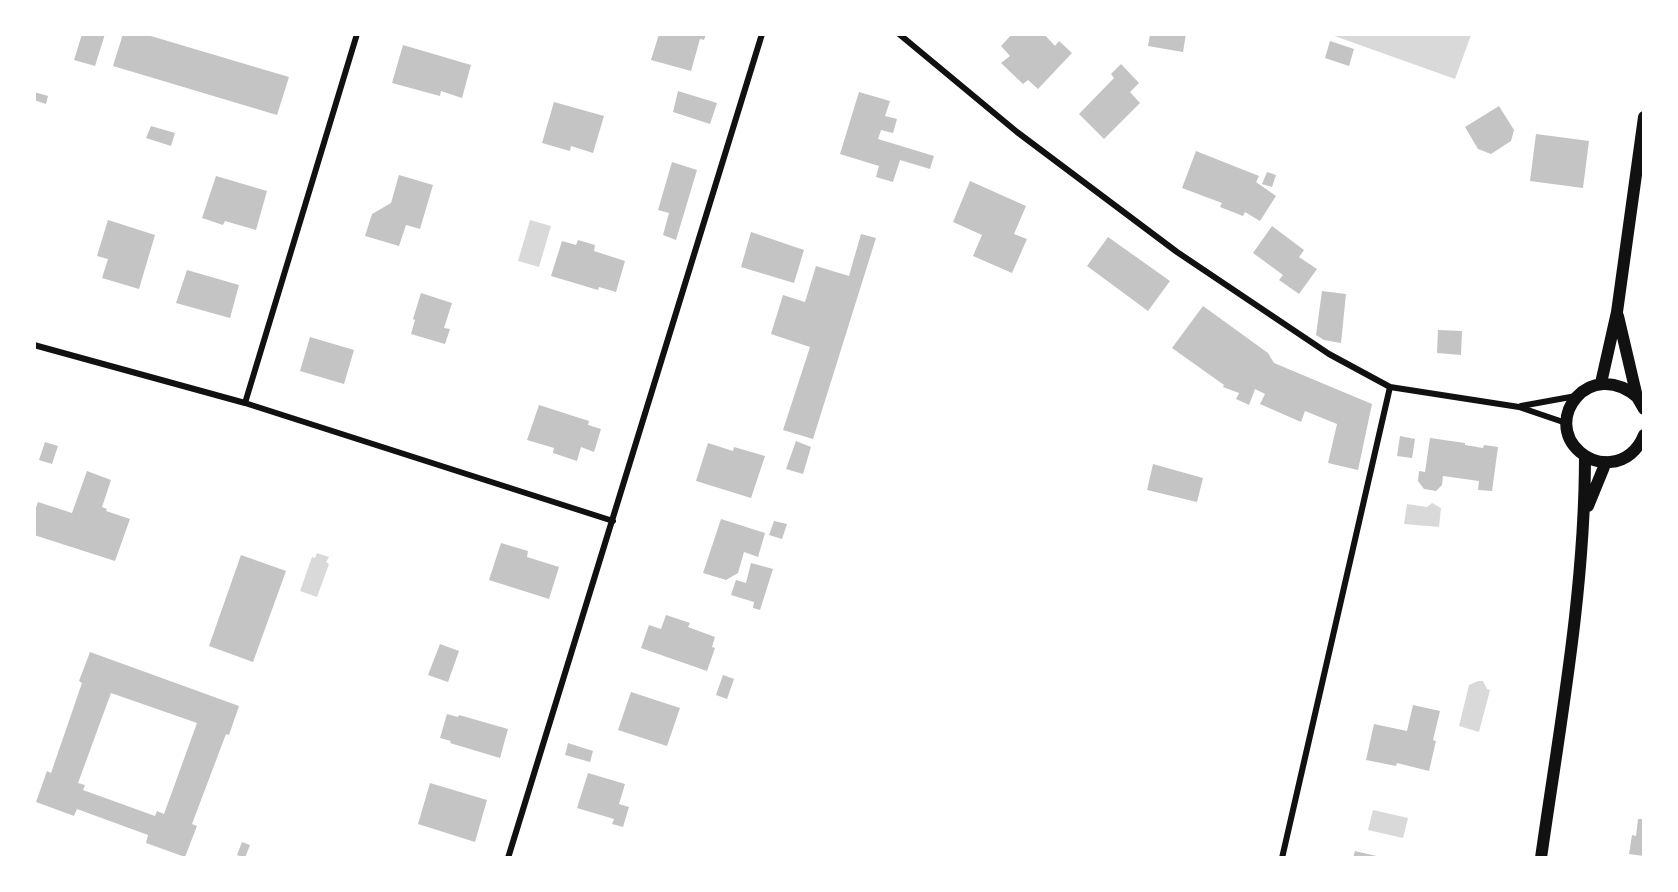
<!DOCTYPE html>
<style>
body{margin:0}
#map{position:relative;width:1678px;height:892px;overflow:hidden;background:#fff;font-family:Rubik,sans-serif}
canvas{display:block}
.frame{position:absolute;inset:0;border:36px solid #fff;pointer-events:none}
</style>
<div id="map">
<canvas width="1678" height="892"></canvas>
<div class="frame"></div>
</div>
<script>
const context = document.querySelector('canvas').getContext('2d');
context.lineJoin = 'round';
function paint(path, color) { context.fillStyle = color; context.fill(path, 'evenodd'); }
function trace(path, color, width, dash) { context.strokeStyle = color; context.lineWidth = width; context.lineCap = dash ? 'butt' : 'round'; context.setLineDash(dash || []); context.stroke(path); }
paint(new Path2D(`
 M1329,34h142v1l-16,44z
 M530,220l21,6 -12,41 -21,-6z
 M1432,503l9,5 -2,19 -35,-3 3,-20 20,3z
 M317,553l12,4 -3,5 3,2 -12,33 -17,-6 12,-34 3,1z
 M1478,681h5l4,8 3,1 -11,42 -20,-6 10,-41z
 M1373,810l35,8 -5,20 -35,-8z`), '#d9d9d9');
paint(new Path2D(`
 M82,34h23l-10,32 -21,-6z
 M123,34h21l145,43 -12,38 -164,-49z
 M659,34h47l-2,6 -4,-1 -9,32 -40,-11z
 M1012,34h32l11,12 4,-5 13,12 -34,36 -10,-9 -5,4 -22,-21 9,-7 -9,-10z
 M1150,34h36l-3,18 -35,-6z
 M1330,41l24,8 -5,17 -24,-8z
 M403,45l68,20 -9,33 -21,-7 -1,5 -48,-13z
 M1121,64l18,19 -9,9 10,11 -36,36 -25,-25 35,-36 -3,-4z
 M678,91l39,12 -7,21 -37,-12z
 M34,92l14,4 -2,8 -12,-4z
 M859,92l31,9 -5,15 12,3 -4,14 -12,-3 -3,9 56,17 -4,13 -30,-9 -7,22 -17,-5 3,-11 -39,-12z
 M554,102l50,14 -11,37 -22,-7 -1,5 -28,-8z
 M1499,106l15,24 -3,11 -20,13 -13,-5 -13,-22z
 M151,126l24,7 -4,13 -25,-8z
 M1536,134l53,7 -6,47 -53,-7z
 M1196,151l63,25 -3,6 20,14 -16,25 -15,-9 -2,4 -23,-9 2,-4 -40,-15z
 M672,162l25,8 -21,70 -13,-5 6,-22 -11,-3z
 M1267,172l9,3 -4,12 -10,-3z
 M399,175l34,10 -13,44 -14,-4 -7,21 -34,-10 7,-22 19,-11z
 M216,176l51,15 -11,39 -31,-9 -2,4 -21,-7z
 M970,181l56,25 -12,28 13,5 -15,34 -39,-17 9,-21 -29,-13z
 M108,220l47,15 -16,54 -37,-11 6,-19 -11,-3z
 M1272,226l32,24 -5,7 18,12 -18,25 -20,-14 4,-5 -30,-22z
 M751,232l53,18 -10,33 -53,-16z
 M861,234l15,4 -63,201 -30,-9 27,-83 -39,-13 12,-39 22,7 11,-36 33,10z
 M1108,237l62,44 -22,30 -61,-45z
 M578,240l17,5 -1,6 31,10 -9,31 -17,-5 -1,3 -47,-14 11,-35 14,4z
 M187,270l52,15 -9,33 -54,-15z
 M1322,291l24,3 -5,49 -17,-3 -8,-5z
 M421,293l31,10 -8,25 6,1 -5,15 -34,-10 4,-14 -2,-1z
 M1203,306l65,47 6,10 98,41 -14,66 -30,-7 9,-39 -32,-13 -4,11 -41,-18 5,-10 -10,-5 -6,16 -13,-6 3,-6 -16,-6 1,-2 -52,-37z
 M1438,330l24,1 -1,24 -24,-2z
 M310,337l44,13 -10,34 -44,-13z
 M539,405l50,16 -1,4 13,4 -7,23 -13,-5 -4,14 -24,-8 1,-5 -27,-8z
 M1400,436l15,3 -3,19 -15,-2z
 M1430,438l35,5v2l18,3 1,-3 14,2 -6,44 -14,-1 1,-9 -36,-5 -1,9 -6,6 -12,-2 -6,-8 1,-10 6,1z
 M796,441l15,6 -8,27 -17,-5z
 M45,442l13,4 -6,18 -13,-4z
 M708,443l25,8 1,-4 31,9 -14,42 -55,-17z
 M1153,464l50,14 -6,24 -50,-12z
 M87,471l24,9 -9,27 5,2 -1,2 24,8 -15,42 -81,-26v-22l4,-11 34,11z
 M721,519l44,14 -7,24 -14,-5 -6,21 -12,7 -23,-7z
 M774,521l13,3 -5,15 -13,-4z
 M501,543l27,8 -1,6 32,10 -10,32 -60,-19z
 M241,555l45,16 -33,91 -44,-16z
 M751,563l22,6 -13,41 -7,-2 1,-6 -23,-7 5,-15 10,3z
 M666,615l24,8 -2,4 27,10 -3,10 3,1 -8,23 -66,-23 8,-23 12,4z
 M440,644l19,7 -11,31 -20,-7z
 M90,652l149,54 -10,29 -3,-1 -34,90 5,2 -12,31 -39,-14 2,-8 -71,-26 -3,7 -38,-14 11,-31 4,2 31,-90 -3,-2zM111,693l86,30 -33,91 -7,-3 -2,5 -72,-26 2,-5 -7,-2z
 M723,675l11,4 -7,20 -11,-4z
 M631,692l49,16 -13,38 -49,-16z
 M1413,705l27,6 -7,29 3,1 -7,30 -32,-8 -1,3 -30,-6 8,-36 33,7z
 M447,714l11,3 1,-2 49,14 -8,29 -50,-15 1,-2 -11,-3z
 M568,743l25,8 -3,11 -25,-7z
 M588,773l37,11 -6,20 10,3 -6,20 -11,-3 2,-5 -37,-11z
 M430,783l57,17 -12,42 -57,-18z
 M1638,819h6v37l-15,-2 3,-19 4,1z
 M242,842l8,3 -5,13 -8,-3z
 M1355,851l26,6v1h-28z`), '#c4c4c4');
trace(new Path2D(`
 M357,34l-112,369 368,118
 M899,34l118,98 160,120 152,102 61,33 129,20 47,16
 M34,345l211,58
 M1521,406l55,-10
 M508,858l254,-824
 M1282,858l108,-471`), '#111', 6);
trace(new Path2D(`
 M1618,316l19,81 7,12
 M1601,383l16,-71 27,-195
 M1637,397c-47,-40 -95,22 -57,55 8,7 18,11 30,10 16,-1 28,-12 34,-27
 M1588,506l18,-44
 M1541,858c19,-134 44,-267 44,-402`), '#111', 12);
</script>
